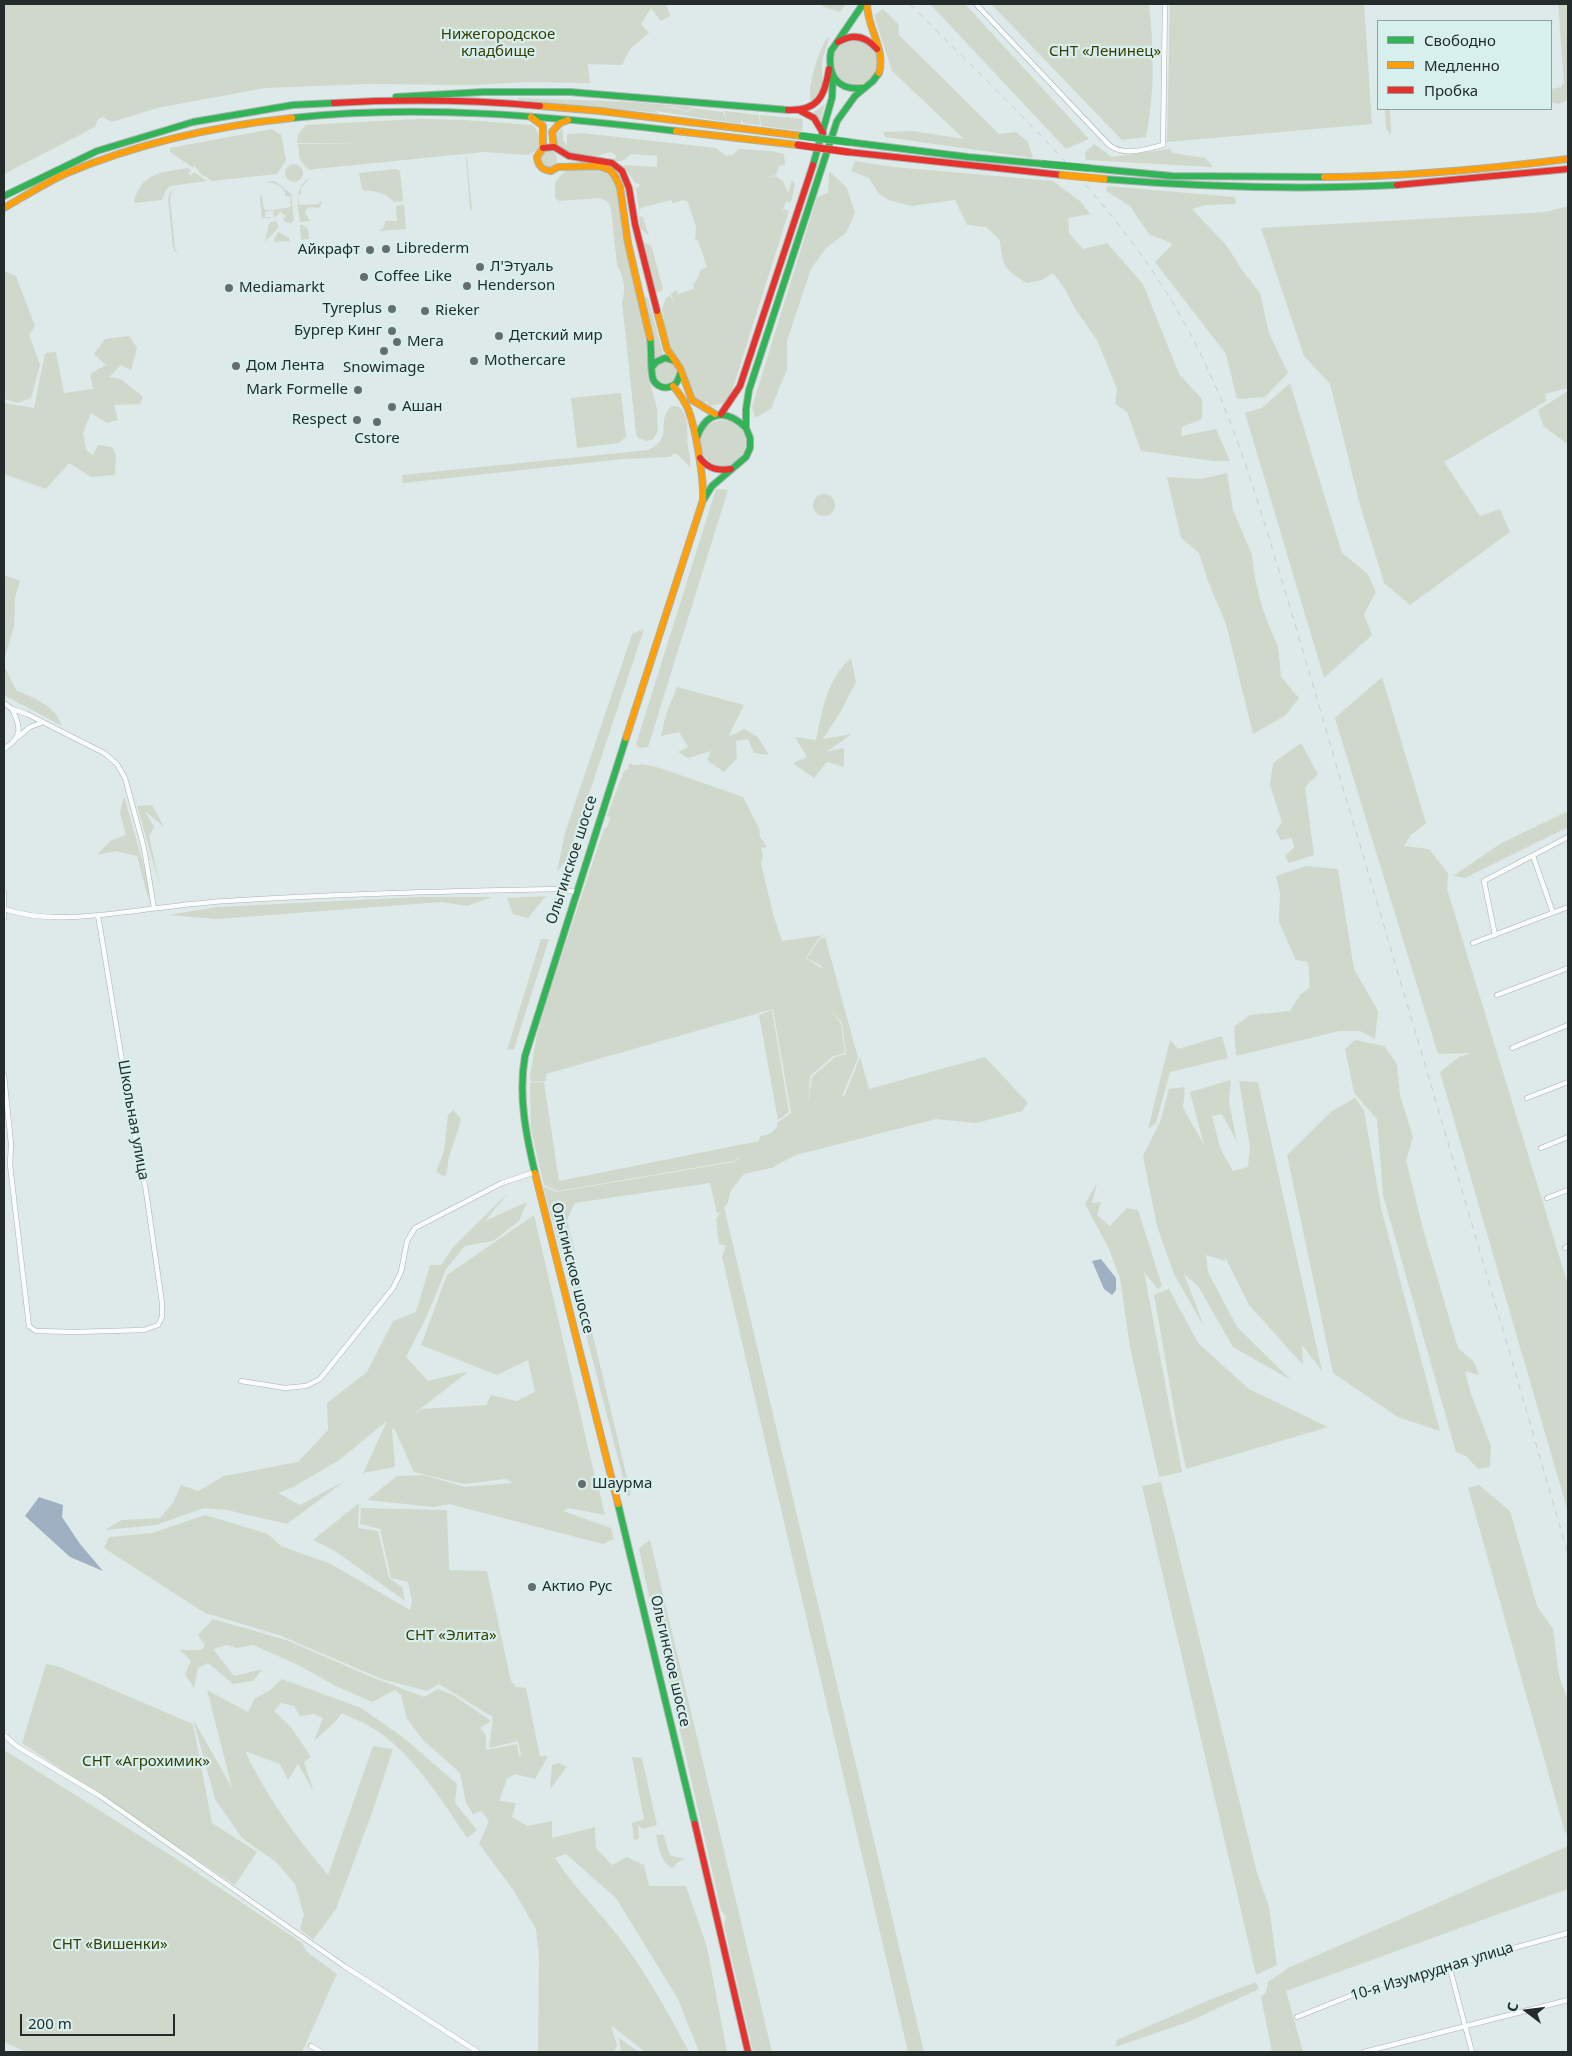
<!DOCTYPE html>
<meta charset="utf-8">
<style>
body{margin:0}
#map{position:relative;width:1572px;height:2056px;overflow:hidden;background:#deeae9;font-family:"Noto Sans",sans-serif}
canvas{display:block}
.frame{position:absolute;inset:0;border:5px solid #232c2b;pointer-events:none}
.legend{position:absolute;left:1377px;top:20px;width:175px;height:90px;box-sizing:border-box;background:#d8f0ed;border:1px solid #90a29f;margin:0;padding:6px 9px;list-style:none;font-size:15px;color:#232c2b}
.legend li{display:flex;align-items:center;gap:10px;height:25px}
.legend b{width:25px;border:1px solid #90a29f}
.north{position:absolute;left:1502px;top:1986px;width:50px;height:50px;-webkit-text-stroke:4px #d8f0ed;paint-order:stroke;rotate:285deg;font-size:14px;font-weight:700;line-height:20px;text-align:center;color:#232c2b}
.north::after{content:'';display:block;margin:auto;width:18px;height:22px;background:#232c2b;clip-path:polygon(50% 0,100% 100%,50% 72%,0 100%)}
.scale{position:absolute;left:20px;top:2014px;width:155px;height:22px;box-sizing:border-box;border:2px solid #232c2b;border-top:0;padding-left:6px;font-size:15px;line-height:18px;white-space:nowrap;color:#232c2b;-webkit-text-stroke:4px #d8f0ed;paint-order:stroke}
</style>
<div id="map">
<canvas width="1572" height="2056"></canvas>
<div class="frame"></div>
<ul class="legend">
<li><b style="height:6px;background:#30b455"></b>Свободно</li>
<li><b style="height:6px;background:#ff9f0a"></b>Медленно</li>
<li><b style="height:6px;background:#e5322d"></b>Пробка</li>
</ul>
<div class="north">С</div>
<div class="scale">200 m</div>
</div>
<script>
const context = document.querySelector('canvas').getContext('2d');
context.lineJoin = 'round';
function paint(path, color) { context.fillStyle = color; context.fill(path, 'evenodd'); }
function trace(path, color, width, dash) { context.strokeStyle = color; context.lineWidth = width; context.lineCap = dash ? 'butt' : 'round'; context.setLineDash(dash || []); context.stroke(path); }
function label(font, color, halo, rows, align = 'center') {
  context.font = font + ' "Noto Sans",sans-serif'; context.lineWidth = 4.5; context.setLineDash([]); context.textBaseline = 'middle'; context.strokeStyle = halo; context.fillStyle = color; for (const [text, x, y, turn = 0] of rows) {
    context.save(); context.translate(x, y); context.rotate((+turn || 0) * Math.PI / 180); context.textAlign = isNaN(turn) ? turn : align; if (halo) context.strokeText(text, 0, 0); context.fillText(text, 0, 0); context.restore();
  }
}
paint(new Path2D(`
 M4,4h608l1,2v-2h53l4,12 -9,5 -10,-13 -10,16 8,9 -19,16 -8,16 -34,-1 2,19 -62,-1 -56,3 -103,-1 -104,4 -108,20 -45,14 -9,-5 -5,2 -3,8 -91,47z
 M821,4h25l-6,8 -16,-5z
 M930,4h35l124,135 -23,10z
 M991,4h158c5,45 6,88 -3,133l-24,3z
 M1170,4h194l8,120 -205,18z
 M1558,4h10v96l-10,4 -7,-2v-13l10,-2 3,-4z
 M883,9l16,16 -1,9 13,13 88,87 17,-2 12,10 5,16 -148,-21 -2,-5 30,-1 51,8 -72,-68 -18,-56z
 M829,36c-1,9 -6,18 -7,27 -1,17 5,23 -7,37h-4c-5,-10 9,-56 18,-64z
 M832 62a23 23 0 1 1 46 0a23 23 0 1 1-46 0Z
 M518,98l116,4 58,5 -4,4 -14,-4h-14l14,1 14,4 5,-4 30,4 4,8 -3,-9 35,4 1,10 -17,-2 -2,-4v5l-79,-12 -7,-2 4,3 -141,-13z
 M825,104l-5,18 -9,-8z
 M1385,110h5l1,25 -5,-6z
 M760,115l43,4 -1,12 -41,-5z
 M419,119l45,1 68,5c8,6 8,16 7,24l-11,6 -44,-3 -169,17 -6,1 -9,-10 -2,-16 68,-1h-69l1,-9 8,-9z
 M272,129l9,6 2,8 -2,1h2l3,16 -9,14 -65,7 -12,-8 -5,-7 -3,1 -22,-15v-4z
 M563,129v11l4,5v-11l15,-1 134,15 10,8 7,-1 6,-6 32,2 13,3 1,11 -6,1 -3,9 -17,5 16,-4 8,5 5,12 4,-13 3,4c-2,7 -2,14 -5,19l-4,-2 -4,12 2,-4 5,2 -6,19 -52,164 -7,9 -14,3 -4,-5 -2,2 -10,-4 -4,-8 -4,-17 -14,-23 -7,-24 -3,-18 4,-11 4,-2 4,6 -3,-8 5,-4 2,4 16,-5 -1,-4 6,-9 1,-6 7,-3 -9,-27h-3l1,-13 -8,-25 -4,-2 -11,3 -2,-3 -28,7 -4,3 -3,-22 3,-1 1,-3 -5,-1 -8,-12 -8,-6 38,2v-11l-26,-2c-6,7 -9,7 -18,7l4,-5 -6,-4c-8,2 -17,6 -24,5 -14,-1 -48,-14 -24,-28z
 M1094,144l18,13 58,-8 3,4 32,5 8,9 -127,-7 -1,-7z
 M541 159a8 8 0 1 1 16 0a8 8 0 1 1-16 0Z
 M466,157l1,1 5,52 -2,-1z
 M855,161l39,6 159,14 28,21 9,12 -22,4 1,15 14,16 24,-6 36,41 36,90 23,25v20l-20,8 -1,9 35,-7 14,32h-17l-72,-10 -14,-39 -12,-8 2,-15 -20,-49 -23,-33 -9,-18 -12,-16 -11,7 -15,3c-22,-13 -25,-17 -27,-43l-14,-13 -19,-2 -12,-25 -44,6 -22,-6 -10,-6 -10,-16 -18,-7z
 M285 173a9 9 0 1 1 18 0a9 9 0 1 1-18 0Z
 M596,167l13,4 8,14 9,64 21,84 2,19 -1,23 9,34 1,22 -5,8 -6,2 -9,-3 -2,-4 -14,-132c4,-13 2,-25 -5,-37l-6,-56 -3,-7 -8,-4 -41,3 -4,-3v-15c12,-18 21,-15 41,-16z
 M188,168l3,2 -3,4 3,1 3,-3 13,9 -37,5 -4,4 -4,10 -27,3 -1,-3c10,-29 27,-27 54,-32z
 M396,169l4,2 3,30 -9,1c-10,-10 -19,-11 -32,-12l-3,-17z
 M829,171l18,17 8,25 -9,20 -20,15 -15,21 -24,72v28l-16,40 -16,9 -3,-11 65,-210 11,-4z
 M310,178l-9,10v6l-3,1 1,10 19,-1 3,-3 1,2 -3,5c-7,-1 -13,-2 -14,5l5,8 -10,1c-2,-16 -7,-35 10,-44z
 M275,181l16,13 3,26 -3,3h-4l-4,-3 3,-4 -6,-4 -6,6 -1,-8 18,-3 -1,-11h-5v-5c-7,-7 -11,-8 -20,-9z
 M1107,186l128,11 1,7 -31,1 -13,4 35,37 15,24 18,23 9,40 19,40 -23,24 -28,2 -11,-45 -71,-92 18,-18 -24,-10 -19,-28 -24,-15z
 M175,189l-3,3 -2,5 5,52 3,3 -4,-1 -1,-2 -5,-50 2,-7z
 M262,195l2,15h8l-7,2v5h6v1h-9l-2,-20z
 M404,205l2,24 -27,2 5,-4 1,-6h12l-1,-15z
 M1568,206v182l-23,6 1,7 -102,61 36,54 20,-7 10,23 -100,73 -26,-22 -24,-78 -30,-121 -26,-28 -43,-128 285,-16z
 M639,216l4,1 6,19 -9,-8z
 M276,221l3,6 -14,15 4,-19z
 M300,225h3l5,4 1,10 -8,1z
 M278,232l11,6 1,3 -17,1z
 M644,243l4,1 4,4 11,41 -4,3 -3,-1z
 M4,271l12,5 19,50 -6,9 11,30 -9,33 -13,5 -14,-4z
 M642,294l6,4 16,60 -9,2z
 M129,336l8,12 -6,22 -10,-5 -12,12 12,2 22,18 -3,7 -26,1 4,15 -11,3 -16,-10 -8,20 3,17 7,5 5,-10 14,2 4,8 -1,20 -24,2 -22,-14 -23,26 -42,-15v-71l30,5 11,-55 11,-1 8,41 29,-4 -3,-15 16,-9 -12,-11 11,-15z
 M655 372a11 11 0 1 1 22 0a11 11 0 1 1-22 0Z
 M1290,383l52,170 26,21 8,18 -12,22 8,21 -48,43 -79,-265 17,-5z
 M1568,391v53l-24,-17 -6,-17z
 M621,393l5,45 -3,1 -4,4 -42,5 -6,-50z
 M672,406h6c13,11 8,27 10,41 1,7 4,14 2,20l-13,-13h-4l-3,3 -46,2 -221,24 -1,-8 246,-25c28,-13 6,-30 24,-44z
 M700 443a23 23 0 1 1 46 0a23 23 0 1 1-46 0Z
 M1227,473l6,37 19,45 3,24 8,31 15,37 3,30 18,21 -13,17 -33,19 -27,-110 -18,-43 -9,-28 -18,-15 -14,-61 34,2z
 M716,489l12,1 -80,257 -8,1 -4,-4z
 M813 505a11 11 0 1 1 22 0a11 11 0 1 1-22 0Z
 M4,575l16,6 -5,17 -1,29 -10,33z
 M644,629l-77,231 -10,11 8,-38 67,-199z
 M851,658l5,24 -15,29 -18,28 29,-5 -26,18 18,-4v19l-17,-5 -13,16 -21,-15 14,-6 -12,-20 21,3c7,-32 10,-59 35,-82z
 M4,666l12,24c19,9 38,14 46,36l-58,-31z
 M1382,677l44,146 -15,12 -7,11 25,3 19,24 -1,16 121,396v227l-128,-440 19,-15 12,-4 -33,1 -103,-336z
 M677,687l67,18 -16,32 16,-8 13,7 12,19 -15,-2 -6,-14 -12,2 1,17 -13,14 -17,-12 4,-9 -23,7 -10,-6 10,-5 -9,-15 -18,4 5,-22z
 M1301,743l17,31 -13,13 9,68 -25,8 -4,-7 9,-9 -2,-9 -11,2 -5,-9 6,-9 -12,-37 3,-22z
 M629,764l9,1 4,-1 18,4 83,29 16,31 1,9 7,10 -6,1 2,7 -2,8 12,51 9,27 42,-6 -6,4 -12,19 15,10 1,-2 -15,-8 12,-18 6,-3 33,121 -16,38 3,-1 15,-38 9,32 116,-32 43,46 -6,8 -46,12 -40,-4 -140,36 -25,13 -27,6 -14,18 -2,11 -4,4 200,845h-16l-186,-795 4,-12 -7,-1 -3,-25 6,-9 -5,4 -7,-31 -135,20 -8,17 8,32 -2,1 58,241 -3,3 -63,-244 2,-1h-6l-18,-66 14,6 177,-30 9,-7 -9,6 -176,30 -14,-6 -13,-55 -1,-47 14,-1 15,99 200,-40 1,-5 10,-2 7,-7v-4l14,-10 -18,-104 -227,65v7l-15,1 -1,-5 7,-43 12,-41 55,-164 3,-2 3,-9 -3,-2 17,-45 4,-2zM831,1010l11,13 4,31 -11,3 -23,20 -4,26 2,-27 23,-20 12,-3 -4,-29z
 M124,796l26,92 -2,10 -11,-42 -21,-5 -19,4 13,-14 16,-6 -6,-22z
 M152,805l12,22 -19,-16 9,16 -5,9 11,50 -23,-80z
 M1568,811v16l-103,51 -12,-2 47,-32z
 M1306,866l32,3 16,100 24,42 -3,28 -15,-8h-21l-103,25 -2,-29 16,-12 40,-4 10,-16 10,-8 -2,-25 -12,-2 -17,-38 1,-29 -4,-17z
 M546,896l-18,22 -15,-4 -6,-16z
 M417,897h75l-25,9 -25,-4 -225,17 -49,-4 50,-8z
 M541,939h8l-35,110 -7,1z
 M772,1010l17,102 -11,8 -19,-105z
 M1222,1036l6,22 -58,14 -14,51 -8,6 22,-89 8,9z
 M1355,1040l29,6 13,18 3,31 13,42 -7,23 17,69 35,119 16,14 5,13 -14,-4 6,23 20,52 -1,21 -12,2 -12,-13 -10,-4 -73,-257 -6,-76 -23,-26 -9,-44z
 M1231,1080l-2,22 8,40 -15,-28 -10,2 8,32 13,23 15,-4 2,-20 -11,-66 19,1 64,289 -20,-26 1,20 -54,-60 -24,-48v4l-19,-6 2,17 29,55 54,53 -58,-33 -35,-61 -14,-12 20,53 -30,-53 -17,-48 -14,-70 17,-34 9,-33 16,-2 -2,21 21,37 -14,-53z
 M1355,1098l9,12 17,98 59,223 -42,-14 -65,-44 -46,-218 45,-44z
 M453,1110l8,9c-3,12 -7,23 -11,35 -3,8 -1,15 -5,23l-9,-5 8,-21 4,-36z
 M1097,1183l-5,20 9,-1 -4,13 13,11 17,-18 11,2 24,76 -4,3 -14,-17 38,200 -23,5 -29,-130 -10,-69 -12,-31 -23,-43z
 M509,1192l-24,29 42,-19 -8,19 -26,20 -28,5 -19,23 -19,47 -21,41 22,24 41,-10 -58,45 11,-7 64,-4 5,-10 25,6 19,-9 -7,-32 -31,15 -76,-30 26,-70 87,-60 61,262 5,6 -2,2 7,30 -37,-7 -5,3 48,17 3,11 -11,5 -154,-40 -15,3 -67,-7 30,-24 27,-1 41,12 48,-4 -8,-4 -41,5 -50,-12 -20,-44 -2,2 3,37 -32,6 24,-52 -49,40 -45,26 -15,6 22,12 46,-25 -59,44 -60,-14 -23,-2 -48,17 -51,5 17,-10 38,-2 13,-15 8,-18 17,6 26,-15 74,-14 30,-32 -1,-27 40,-31 26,-51 23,-9 14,-47h11l13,-19z
 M1169,1289l29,54 51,46 79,38 -142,42 -9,-43 -23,-131z
 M1161,1482l96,391 12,34 8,58 -21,10 -114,-489z
 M1479,1485l31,26 27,95 16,23 6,47 9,25v131l-3,1 -97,-345z
 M359,1503l-1,25 20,3 11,47 13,9 3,14 -70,-50 -22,-11z
 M361,1508l86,2 2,60 38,1 24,110 5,6 10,1 14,68h8l-13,23 -20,-5 -8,5 -8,22 17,2 -4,14 15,9 25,-5v17l43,-11 1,21 16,17 15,-8 17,8 5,21h37l21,61 20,105h-28l-21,-53 -62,-101 -50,-44 -11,4c19,30 46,55 67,83 26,35 47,73 67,111h-44l-34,-27 6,21 -3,6h-76l1,-94 -3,-29 -22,-38 -35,-47 10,-23 -8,-10 -8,3 -7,-11 -6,-30 -37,-33 -16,-21 -6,-24 -6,-5 -23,12 -36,-16 -38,-21 -45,-20 -16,3 -10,-3 -14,4 21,27 29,-7 -10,12 -20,3 -25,-21 -10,5 -4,20 -9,-14 6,-13 -11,-11h21l4,-5 -7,-10 15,-16 73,21 88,38 50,19 14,-8 15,6 38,26 -11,7 6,7v15l31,-6 2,12h2l-3,-15 -29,7 4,-31 -54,-33 -12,7 -45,-12 -103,-44 -74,-22 -101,-65 5,-11 43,-4 53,-18 63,19 13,12 50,18 79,46 2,-8 -4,-20 -17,-4 -11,-49 -20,-5z
 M650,1540l122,512h-19l-29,-127 2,-8 -5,-7 -78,-341 -4,-21z
 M46,1664l14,3 133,57 19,99 45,29 -22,33 -213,-142z
 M282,1679l79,29 43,30 53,46 -2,19 22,27 -10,8c-25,-38 -51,-79 -88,-106 -11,-8 -25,-13 -37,-19l-7,9 -21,19 9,-23 -9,-4 -14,2 -6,-10 -13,-3 -7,8 17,16 20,30 -7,5 10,30 -16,-28 -10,16 -8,-16 -35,-13c21,45 51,86 83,124l45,-129 20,3 -21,64 -36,96 -23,31 -13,-11 4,-14 -9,-31 -19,-22 -34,-24 -27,-39 -22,-80 39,69 -25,-98 41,22 7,-14 14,-7z
 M4,1750l171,108 127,85 5,9 30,22 -35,78h-276l-22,-10z
 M632,1757l10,1 15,67 -14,4 -5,-4 1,14 -5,1 -2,-17 12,-4z
 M559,1763l8,4 -17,22 2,-24z
 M663,1834l7,21 15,4 -7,3 -6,6c-12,-7 -13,-20 -16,-33z
 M1568,1846v43l-282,102 17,61h-31l-11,-55 5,-5 2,-10 20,-14z
 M1256,1982l3,7 -71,33 -73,25 2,-7 92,-40z
 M619,2038l20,14h-18z`), '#d0d8cb');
paint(new Path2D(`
 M1101,1259l15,19v12l-4,5 -8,-6 -12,-28z
 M39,1497l24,8 -1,12 18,27 23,27 -33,-14 -45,-41z`), '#9eb0c1');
const street = new Path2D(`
 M976,4l133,141c16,12 36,4 54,0l2,-141
 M4,703l8,6 15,5 77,39 13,11 8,14 19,70 10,60
 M18,737l12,-10 11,-4
 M4,749c19,-12 17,-22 8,-40
 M1533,856l20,57
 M4,893v25
 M4,909c42,14 88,7 131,2 30,-4 61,-8 91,-10 111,-7 222,-10 334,-12l15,3
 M1495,935l-11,-54 84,-44
 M1473,943l95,-36
 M1497,995l71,-27
 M1512,1048l56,-23
 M4,1075l7,69 -1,21 19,161 7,5 39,1 69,-2 14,-5 4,-8v-14l-16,-112 -12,-58 -36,-218
 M1527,1098l41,-16
 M1541,1148l27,-11
 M1547,1198l21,-8
 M1565,1248l3,-2
 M241,1381l44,7 21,-2 14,-7 73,-91 8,-16 6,-31 8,-13 87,-45 33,-11
 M4,1735l14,12 82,49 244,170 134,86
 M1449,1965l23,87
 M1297,2017l73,-29 198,-55
 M311,2046l10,6
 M1364,2052l204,-52`);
const fast = new Path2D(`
 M863,4l-32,47c-4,24 6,40 32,37
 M396,97l87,-5h87l218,18
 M292,118c128,-14 256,-2 384,13
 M848,142l120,15 76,7
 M813,165l19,-67 1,-21
 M1088,168l84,8 152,1
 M1104,179c98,8 195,11 293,6
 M4,196l93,-45 96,-29 100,-17 41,-2
 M650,338c2,12 0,32 3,41 2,6 10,10 16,8 9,-2 9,-8 12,-15
 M653,366l3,-4 9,-4 10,3
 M697,437c10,-27 30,-28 49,-9
 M704,499l8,-13 34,-29 4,-9v-10l-4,-10v-19l3,-19 88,-269 18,-25 18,-15 6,-8
 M535,1173c-9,-38 -17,-78 -10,-117l101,-318
 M618,1504l77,320`);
const slow = new Path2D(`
 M867,4c0,24 19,45 12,69
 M540,106l60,5 202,25
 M531,117l12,9v22l-6,9c1,9 5,13 14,14l7,-4 41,-1 11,4 5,6 5,11 8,56 22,95
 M676,131l122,14
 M554,147l-2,-15 8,-9 8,-3
 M1324,177c82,0 163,-8 244,-18
 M4,208c21,-12 41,-25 63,-35 72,-30 148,-47 225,-55
 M657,311l10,38 13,19 12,32 23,14
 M626,738l77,-238c1,-21 -7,-71 -15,-91 -4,-9 -9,-16 -15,-23
 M535,1173l83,331`);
const jam = new Path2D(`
 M838,42c15,-9 28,-6 39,7
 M334,103c69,-4 138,-3 206,3
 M788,110c30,1 37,-14 41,-41
 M799,110l15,8 9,15
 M543,148l11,-1 15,9 43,7 10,8 7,17 6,36 22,87
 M848,152l214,23
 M1397,185l171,-16
 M721,414l19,-28 73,-221
 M700,458c8,11 18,13 31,11
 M695,1824l53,228`);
trace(street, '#a8b1b0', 5.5);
trace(fast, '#a8b1b0', 8);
trace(slow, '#a8b1b0', 8);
trace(jam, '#a8b1b0', 8);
trace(street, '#fafcfc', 4.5);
trace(fast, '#30b455', 6);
trace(slow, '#ff9f0a', 6);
trace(jam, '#e5322d', 6);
trace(new Path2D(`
 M910,4c96,97 201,191 270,311 47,83 72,166 99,256 21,69 41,138 61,207 77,258 153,517 228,776`), '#c8cbcb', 1, [6, 6]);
const fastBridge = new Path2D(`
 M802,136l46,6
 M1044,164l44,4`);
const slowBridge = new Path2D(`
 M1062,175l42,4`);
const jamBridge = new Path2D(`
 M798,145l50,7`);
trace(fastBridge, '#a8b1b0', 8, []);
trace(slowBridge, '#a8b1b0', 8, []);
trace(jamBridge, '#a8b1b0', 8, []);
trace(fastBridge, '#30b455', 7);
trace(slowBridge, '#ff9f0a', 7);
trace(jamBridge, '#e5322d', 7);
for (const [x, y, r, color] of [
 [386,249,5,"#646e6e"],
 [370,250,5,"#646e6e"],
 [480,267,5,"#646e6e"],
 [364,277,5,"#646e6e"],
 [467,286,5,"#646e6e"],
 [229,288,5,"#646e6e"],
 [392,309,5,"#646e6e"],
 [425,311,5,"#646e6e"],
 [392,331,5,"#646e6e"],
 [499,336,5,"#646e6e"],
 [397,342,5,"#646e6e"],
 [384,351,5,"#646e6e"],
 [474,361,5,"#646e6e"],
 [236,366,5,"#646e6e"],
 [358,390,5,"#646e6e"],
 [392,407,5,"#646e6e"],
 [357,420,5,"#646e6e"],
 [377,422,5,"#646e6e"],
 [582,1484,5,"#646e6e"],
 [532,1587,5,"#646e6e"]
]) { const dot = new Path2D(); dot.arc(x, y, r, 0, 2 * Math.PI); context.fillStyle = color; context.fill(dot); trace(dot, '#d8f0ed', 2); }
label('15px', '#363d06', '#d8f0ed', [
 ["Нижегородское",498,35],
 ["кладбище",498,52],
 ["СНТ «Ленинец»",1105,52],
 ["СНТ «Элита»",451,1636],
 ["СНТ «Агрохимик»",146,1762],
 ["СНТ «Вишенки»",110,1945]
]);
label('15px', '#232c2b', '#d8f0ed', [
 ["Librederm",396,249],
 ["Айкрафт",360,250,"right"],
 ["Л'Этуаль",490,267],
 ["Coffee Like",374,277],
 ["Henderson",477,286],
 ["Mediamarkt",239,288],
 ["Tyreplus",382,309,"right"],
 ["Rieker",435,311],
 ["Бургер Кинг",382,331,"right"],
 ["Детский мир",509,336],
 ["Мега",407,342],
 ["Mothercare",484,361],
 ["Дом Лента",246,366],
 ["Snowimage",384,368,"center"],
 ["Mark Formelle",348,390,"right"],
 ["Ашан",402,407],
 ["Respect",347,420,"right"],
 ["Cstore",377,439,"center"],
 ["Шаурма",592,1484],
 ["Актио Рус",542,1587]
], 'left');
label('15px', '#232c2b', '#d8f0ed', [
 ["Ольгинское шоссе",572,860,-72],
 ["Школьная улица",133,1120,80],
 ["Ольгинское шоссе",572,1268,76],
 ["Ольгинское шоссе",670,1661,77],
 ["10-я Изумрудная улица",1432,1972,-17]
]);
</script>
